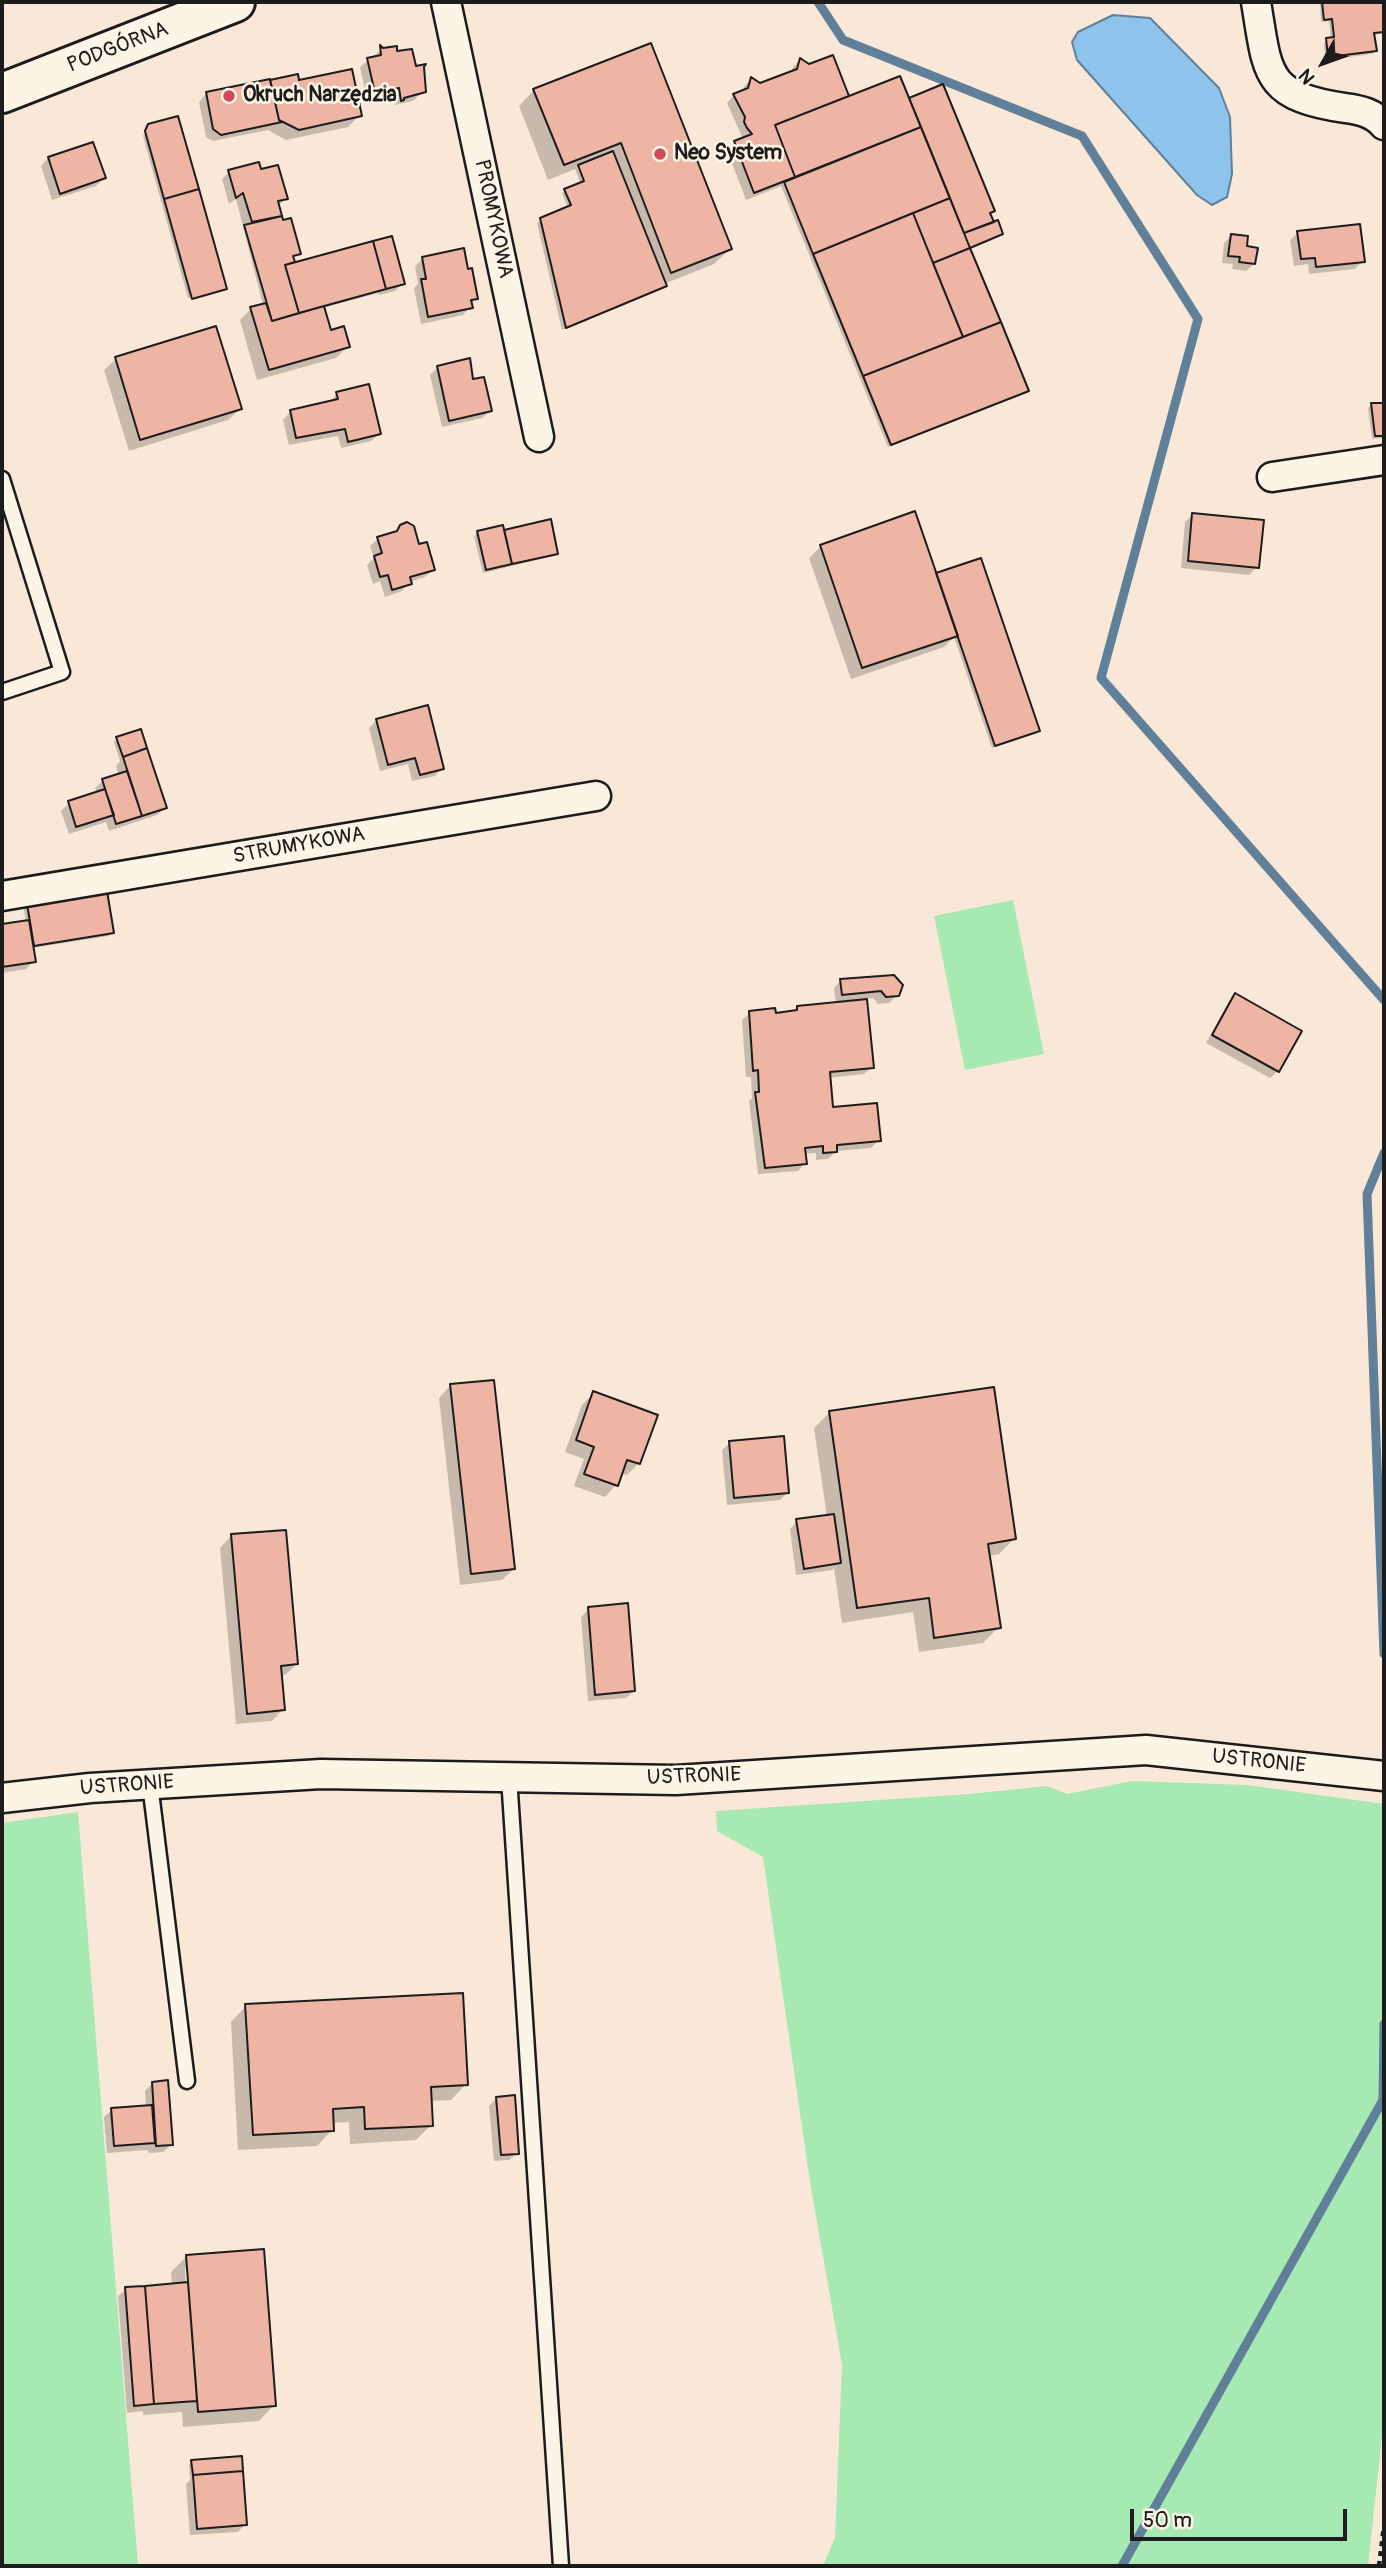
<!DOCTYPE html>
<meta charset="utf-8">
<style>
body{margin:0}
#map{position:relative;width:1386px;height:2568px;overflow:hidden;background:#f9e8d8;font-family:Pangolin,sans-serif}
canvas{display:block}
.frame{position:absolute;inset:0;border:4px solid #1c1c1c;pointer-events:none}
.north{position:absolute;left:1288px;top:28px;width:70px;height:70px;-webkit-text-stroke:5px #fcf5e5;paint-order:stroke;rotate:230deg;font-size:19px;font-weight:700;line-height:28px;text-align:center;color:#1c1c1c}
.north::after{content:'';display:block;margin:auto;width:24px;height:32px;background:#1c1c1c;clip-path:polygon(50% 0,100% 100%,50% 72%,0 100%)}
.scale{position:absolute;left:1130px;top:2509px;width:217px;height:32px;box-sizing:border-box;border:4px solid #1c1c1c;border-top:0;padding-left:9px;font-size:21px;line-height:24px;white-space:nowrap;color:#1c1c1c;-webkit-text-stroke:5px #fcf5e5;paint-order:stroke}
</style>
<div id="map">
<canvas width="1386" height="2568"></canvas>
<div class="frame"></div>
<div class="north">N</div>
<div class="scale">50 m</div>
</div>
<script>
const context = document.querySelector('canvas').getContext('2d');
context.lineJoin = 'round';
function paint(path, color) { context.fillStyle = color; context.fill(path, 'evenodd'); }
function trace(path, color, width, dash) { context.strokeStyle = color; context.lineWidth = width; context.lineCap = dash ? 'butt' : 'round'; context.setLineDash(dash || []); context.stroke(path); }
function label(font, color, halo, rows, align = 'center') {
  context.font = font + ' Pangolin,sans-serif'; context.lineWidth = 5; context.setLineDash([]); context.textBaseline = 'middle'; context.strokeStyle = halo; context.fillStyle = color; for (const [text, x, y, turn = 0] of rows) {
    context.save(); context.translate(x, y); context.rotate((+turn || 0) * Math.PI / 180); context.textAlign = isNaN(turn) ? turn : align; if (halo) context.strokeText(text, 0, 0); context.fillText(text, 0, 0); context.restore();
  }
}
paint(new Path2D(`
 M1013,900l31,154 -79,16 -31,-154z
 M1132,1781l115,4 137,19v614l-16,148h-545l12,-28 7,-173 -32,-183 -47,-325 -46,-26 -1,-20 253,-17 78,-8 20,8z
 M78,1812l60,754h-136v-743z`), '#a6e9b3');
const water = new Path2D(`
 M1113,15l37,3 69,70 11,29 2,57 -5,23 -15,8 -15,-10 -120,-135 -5,-18 6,-10z`);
paint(water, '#8ec3ec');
trace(water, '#608099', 2);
paint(new Path2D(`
 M1320,2h62l2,31 -11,2 2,16 -3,3 -47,6 -1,-17 7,-4 -2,-18 -8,1z
 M650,45l80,204 -16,15 -50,20 -3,5 -99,41 -25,-107 31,-15 -6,-15 19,-9 -6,-15 -27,11 -29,-74 15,-16z
 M381,50l15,3 25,40 -8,8 -19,4 -3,-11 -24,5 -7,-32z
 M800,60l42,41h66l85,110 -4,4 12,19 -32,15 57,141 -3,4 -135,53 -107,-261 -35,14 -19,-50 8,-7 8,-4 -16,-36 7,-8 9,-3 1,-5 7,-8 9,6 31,-12 2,-6zM774,128h4l22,57 -3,1z
 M297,82l63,33 -12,12 -62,13 -18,-10 -55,11 -7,-4 -7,-35 7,-8z
 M149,125l75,163 -36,10 -45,-162z
 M48,158l56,20 -8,8 -44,14 -11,-34z
 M260,171l26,27 -8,8 4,17 17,31 -8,4 2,7 110,18 -8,8 -16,4 -1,-2 -55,15 7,24 18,14 -12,12 -79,22 -17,-60 11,-11 12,-4 -27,-106 -7,5 -7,-25 7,-7z
 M1298,233l65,28 -8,8 -46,5 -1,-10 -14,2 -4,-26z
 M1232,235l13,13 9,16 -8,7 -14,-2 1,-5 -11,-1 2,-20z
 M423,259l53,39 -13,17 -42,9 -7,-36 4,-4 -3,-18z
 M116,359l124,50 -12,11 -99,31 -25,-81z
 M437,368l35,13 18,30 -8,7 -40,9 -12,-52z
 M337,393l42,41 -8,7 -30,7 -3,-12 -49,9 -6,-25 7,-8 40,-10z
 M1372,405h12v33l-12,1 -4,-31z
 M1193,515l64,52 -8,8 -68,-7 4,-46z
 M401,526l32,44 -8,7 -16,5 -7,9 -17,6 -5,-16 -7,3 -6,-19 7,-7 -4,-12 8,-7 15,-4z
 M502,528l1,4 53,21 -3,3 -70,17 -9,-37 3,-3z
 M821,546l114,30 103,154 -4,3 -42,15 -38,-111 -10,10 -93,32 -42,-121z
 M377,720l65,48 -7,8 -23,5 -4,-17 -28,7 -11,-43z
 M117,739l48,69 -8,7 -48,16 -3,-9 -37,12 -8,-23 8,-8 28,-9 -2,-6 8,-7 16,-5 -3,-10 4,-5 -6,-19z
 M27,906l85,26 -3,4 -77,12 2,13 -8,8 -24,4v-47l24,-4 -2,-13z
 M841,980l56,15 -8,8 -11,1 -5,-6 -8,1 7,68 -8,7 -36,4 4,31 47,31 -8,8 -35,3 -8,8 -12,1v-7l-12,1 1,9 -7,8 -40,3 -9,-73 3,-3 -1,-21h-5l-4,-57 8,-7 24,2 19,-2 5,-5 38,-4 -2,-16z
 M1235,996l43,75 -8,7 -64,-35 22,-40z
 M450,1386l64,183 -12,11 -42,5 -21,-187z
 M594,1393l45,70 -12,12 -6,-2 -5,12 -11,12 -31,-11 10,-27 -19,-7 17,-47z
 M829,1413l185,126 -15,15 -11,2 11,71 -16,16 -64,9 -6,-40 -71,11 -8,-55 -2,2 -36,5 -6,-46 7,-8 30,-4 -13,-89z
 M730,1443l57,50 -7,7 -53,5 -5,-55z
 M231,1536l66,128 -12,11 -5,1 3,33 -11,12 -36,3 -16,-176z
 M589,1609l45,82 -8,7 -38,3 -7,-84z
 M246,2006l220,78 -15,16 -21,1 1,24 -15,15 -66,4 -1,-22 -17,1v7l-15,16 -79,4 -7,-128z
 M152,2084l19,61 -8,7 -14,1 -2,-3 -40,3 -3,-36 8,-7 34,-3 -1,-16z
 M497,2098l20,55 -8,7 -15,1 -5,-55z
 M187,2256l87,149 -15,16 -76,6 -1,-15 -39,3v-4l-16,2 -9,-117 8,-7 46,-4 -1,-13zM185,2268h4l1,16h-4z
 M192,2461l53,63 -7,8 -48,3 -4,-51 4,-4 -1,-15z`), '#0003');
trace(new Path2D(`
 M818,2l25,38 239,96 116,183 -97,359 283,322
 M1384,1153l-17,41 17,460
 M1122,2566l261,-466 1,-76`), '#608099', 9);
const building = new Path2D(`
 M1322,2h62v30l-10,1 3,18 -49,6 -2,-19 8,-1 -2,-18 -8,1z
 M651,43l81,206 -61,24 -50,-130 -57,22 -31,-76z
 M380,45l3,3 14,-2v5l15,-2 4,17 10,-2 -2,3 2,25 -22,6v2l-3,1 -2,-13 -24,5 -8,-35 14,-3z
 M833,55l16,41 -74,29 20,52 -41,16 -20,-52 18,-7 -5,-6 -3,-6 1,-5 -12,-23 15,-6 3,-11 9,6 37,-14 3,-11 9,6z
 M352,69l10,47 -63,14 -20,-10 -9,-40 28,-6 1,6z
 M900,76l21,51 -126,50 -20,-52z
 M270,79l9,41 3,2 -61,13 -8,-6 -7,-37z
 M943,84l52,127 -5,2 4,9 -30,11 -55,-135z
 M178,116l21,73 -35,10 -19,-68 3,-7z
 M921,127l29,71 -137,56 -29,-72z
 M93,142l13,36 -46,16 -12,-37z
 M613,151l54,135 -101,42 -26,-110 31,-13 -7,-16 20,-8 -6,-16z
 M259,162l2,7 17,-4 10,34 -10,2 4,15 -30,6 -9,-29 -7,5 -8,-28z
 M199,189l28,100 -35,10 -28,-100z
 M950,198l20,50 -37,15 -20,-50z
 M913,213l50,124 -100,39 -50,-122z
 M282,216l1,4 8,-2 10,36 -8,2 2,6 -10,3 14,48 -27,8 -28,-96z
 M998,220l5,14 -33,14 -6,-15z
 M1360,224l5,38 -49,5 -1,-9 -14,1 -4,-28z
 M1231,234l17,2 -1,10 11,2 -3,16 -16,-2 1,-5 -12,-1z
 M392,236l13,48 -19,5 -13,-48z
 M373,241l13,48 -87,24 -14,-48z
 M464,248l4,21 4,-1 6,31 -7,1 2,8 -45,9 -7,-38h5l-4,-22z
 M970,248l31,74 -38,15 -30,-74z
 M266,303l6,18 52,-15 7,24 13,-4 6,21 -81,23 -19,-63z
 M1001,322l28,69 -138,54 -28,-69z
 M216,326l26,83 -102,31 -25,-83z
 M470,358l3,21 11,-2 8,34 -43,10 -12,-55z
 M369,384l12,50 -33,8 -3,-13 -49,9 -6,-28 48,-11 -2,-7z
 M1371,403h13v33h-9z
 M915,511l43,125 -96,32 -42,-123z
 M1192,513l72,7 -5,48 -71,-7z
 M551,519l7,35 -46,10 -8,-34z
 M407,522l7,4 5,18 8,-2 8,28 -25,7 2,7 -20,6 -4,-15 -8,2 -6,-21 8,-3 -5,-16 20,-6 3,-6z
 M503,525l9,39 -26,6 -9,-39z
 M981,558l59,173 -45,15 -59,-173z
 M428,705l16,64 -24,6 -5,-17 -27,7 -12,-46z
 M141,729l6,19 -24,9 -7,-20z
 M147,748l20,60 -25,8 -19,-59z
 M127,771l15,45 -26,8 -14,-45z
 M105,789l9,26 -38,12 -8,-26z
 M107,891l7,42 -80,13 -7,-42z
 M29,920l7,42 -34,5v-43z
 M894,975l9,10 -4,11 -13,1 -5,-6 -39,4 -2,-16z
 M1235,993l67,38 -23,41 -67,-37z
 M867,999l7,69 -44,4 3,35 44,-4 4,38 -44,4v7l-14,1v-7l-18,2 2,16 -42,4 -10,-76h4l-1,-22 -5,1 -4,-60 26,-3 1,5 21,-3v-4z
 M494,1380l21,189 -44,5 -21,-190z
 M994,1387l22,152 -28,5 13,84 -67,10 -5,-40 -72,10 -28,-197z
 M593,1391l65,24 -18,49 -13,-4 -9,26 -34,-12 10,-27 -18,-7z
 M784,1436l5,57 -55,5 -5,-57z
 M834,1514l7,49 -37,6 -8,-50z
 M286,1530l12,134 -17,2 4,44 -38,4 -16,-180z
 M628,1603l7,88 -40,4 -7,-88z
 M463,1993l5,92 -37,2 2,39 -68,3 -1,-22 -31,2 1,22 -81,4 -8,-131z
 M168,2080l5,65 -17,1 -4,-64z
 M515,2095l4,59 -18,1 -5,-58z
 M152,2105l3,38 -41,3 -3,-38z
 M264,2249l12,157 -78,6 -12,-157z
 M188,2282l9,119 -43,3 -9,-118z
 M145,2286l9,118 -20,2 -9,-119z
 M242,2456l1,15 -50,4 -2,-15z
 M243,2471l4,54 -50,4 -4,-54z`);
paint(building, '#eeb5a5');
trace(building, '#1c1c1c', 2);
const service = new Path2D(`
 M2,479l60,193 -60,20
 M509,1777l52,789
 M150,1784l37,297`);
const minor = new Path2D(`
 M446,2l93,435
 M1256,2c12,72 8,94 89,106 15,2 29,5 39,17
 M1272,477l112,-17
 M2,896l594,-100
 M2,1798l88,-10 231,-14 355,6 470,-30 238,26`);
const secondary = new Path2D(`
 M2,93l233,-91`);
trace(service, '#1c1c1c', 19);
trace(minor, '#1c1c1c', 33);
trace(secondary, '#1c1c1c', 44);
trace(new Path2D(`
 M1379,2566l5,-40`), '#1c1c1c', 4.5, [5, 5]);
trace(service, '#fcf5e5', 14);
trace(minor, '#fcf5e5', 28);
trace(secondary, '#fcf5e5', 38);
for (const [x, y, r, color] of [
 [229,96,7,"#d1495b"],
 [660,154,7,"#d1495b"]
]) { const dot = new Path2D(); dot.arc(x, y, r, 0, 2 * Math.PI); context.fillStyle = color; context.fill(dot); trace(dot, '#fcf5e5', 2.5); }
label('21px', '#1c1c1c', '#fcf5e5', [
 ["PODGÓRNA",118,48,-21],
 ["PROMYKOWA",493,219,78],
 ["STRUMYKOWA",299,846,-10],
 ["USTRONIE",1259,1762,6],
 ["USTRONIE",694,1777,-2],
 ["USTRONIE",127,1786,-4]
]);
label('bold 21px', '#1c1c1c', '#fcf5e5', [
 ["Okruch Narzędzia",243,96],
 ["Neo System",674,154]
], 'left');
</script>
